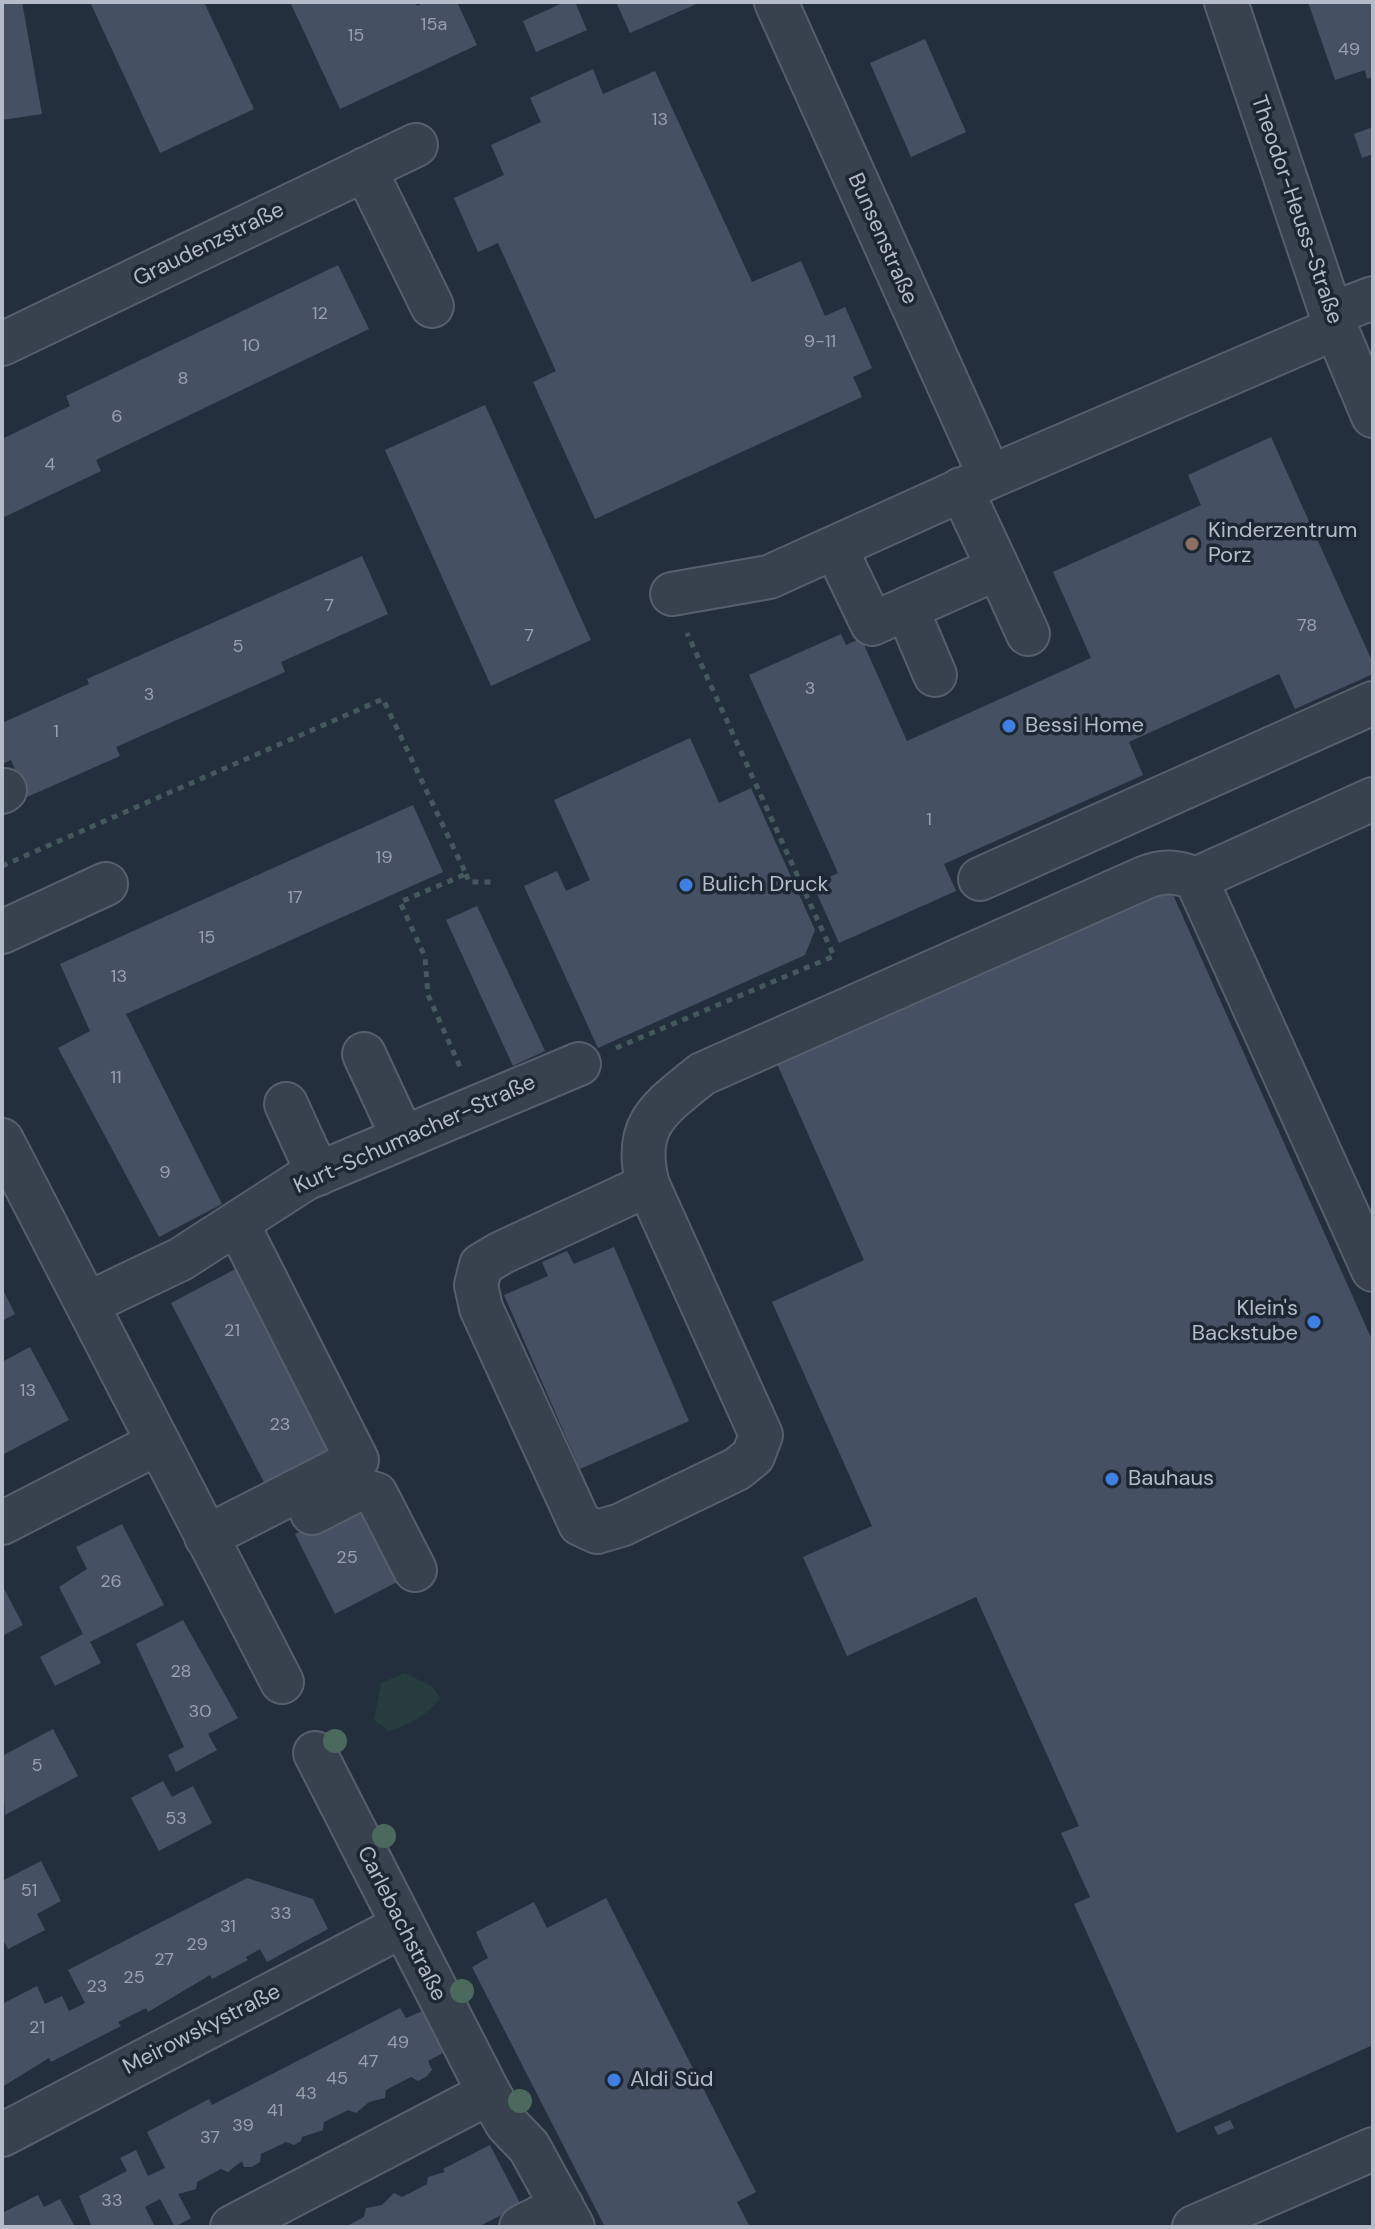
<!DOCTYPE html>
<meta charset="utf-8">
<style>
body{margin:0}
#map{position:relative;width:1375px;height:2229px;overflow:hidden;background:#242f3e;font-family:"DM Sans",sans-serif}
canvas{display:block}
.frame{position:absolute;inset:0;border:4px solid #b4bcc9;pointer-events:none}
</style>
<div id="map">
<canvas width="1375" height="2229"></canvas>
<div class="frame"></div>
</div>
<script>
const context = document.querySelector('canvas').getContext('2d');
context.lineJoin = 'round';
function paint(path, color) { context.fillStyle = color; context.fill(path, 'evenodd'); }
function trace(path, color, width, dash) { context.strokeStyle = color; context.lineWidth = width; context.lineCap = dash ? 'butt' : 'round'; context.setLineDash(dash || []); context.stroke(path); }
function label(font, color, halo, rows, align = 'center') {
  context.font = font + ' "DM Sans",sans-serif'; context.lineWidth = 7; context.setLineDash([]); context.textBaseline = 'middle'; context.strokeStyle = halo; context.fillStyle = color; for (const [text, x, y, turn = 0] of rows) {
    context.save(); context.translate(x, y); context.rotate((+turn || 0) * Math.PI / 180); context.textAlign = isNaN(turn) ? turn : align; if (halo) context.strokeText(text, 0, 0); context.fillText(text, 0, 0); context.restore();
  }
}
paint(new Path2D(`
 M405,1673l28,14 7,11c-11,16 -33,28 -51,33l-15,-11 7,-37z`), '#263c3f');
paint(new Path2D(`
 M2,2h20l20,112 -40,6z
 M90,2h114l50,107 -94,44z
 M290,2h125l2,4 8,-4h32l20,43 -137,64z
 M565,2h10l12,28 -51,22 -13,-31z
 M616,2h85l-71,31z
 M1308,2h65v75l-6,2 -2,-9 -30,10z
 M925,39l41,93 -55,25 -41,-94z
 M593,69l10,25 52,-23 97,211 49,-21 24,55 20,-9 27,61 -19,9 9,20 -267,122 -62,-137 23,-11 -58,-128 -20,9 -24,-54 50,-23 -13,-30 50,-23 -11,-24z
 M1373,127v27l-11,4 -8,-24z
 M338,265l31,64 -273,131 5,11 -99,47v-79l68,-33 -4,-10z
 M485,405l106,235 -100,46 -106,-236z
 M1271,437l102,226v11l-78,35 -16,-35 -150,68 14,33 -199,89 12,27 -117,52 -26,-58 25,-12 -89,-198 92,-41 5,11 15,-7 46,103 184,-83 -38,-86 148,-67 -13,-30z
 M362,556l26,58 -107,48 4,10 -169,75 4,9 -93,41 -16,-37 -9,4v-41l87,-39 -2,-5z
 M690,738l29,65 32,-15 64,142 -10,25 -207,93 -74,-162 33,-15 9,20 24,-11 -36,-80z
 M413,805l30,67 -317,142 96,190 -63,33 -101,-189 32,-17 -30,-67z
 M1170,888l203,454v703l-196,88 -103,-229 16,-7 -29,-64 18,-7 -103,-229 -129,59 -44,-99 69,-31 -100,-224 92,-42 -87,-196z
 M477,906l68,145 -32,15 -67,-146z
 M614,1247l75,174 -109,48 -76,-174 44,-19 -6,-14 25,-11 7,13z
 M243,1265l98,187 -73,38 -97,-187z
 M2,1288l13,26 -13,7z
 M30,1347l39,73 -67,35v-93z
 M359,1502l40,79 -64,33 -40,-80z
 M122,1524l42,81 -74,37 11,21 -46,23 -15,-29 43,-23 -24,-47 28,-18 -11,-22z
 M2,1585l21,40 -21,11z
 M183,1620l55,98 -30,16 9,16 -41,22 -8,-17 16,-8 -48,-103z
 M53,1729l25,47 -73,39 -3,-59z
 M163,1781l9,16 21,-11 19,37 -53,28 -28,-53z
 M41,1861l20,40 -24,13 8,16 -37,19 -6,-11v-57z
 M247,1878l66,21 15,30 -61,33 -7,-13 -14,8 2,3 -36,19 -2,-4 -62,37 -2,-4 -28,14 3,4 -70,36 -2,-4 -47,29v-83l35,-18 8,18 17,-8 7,15 16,-8 -17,-33z
 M606,1898l150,294 -19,10 13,25h-145l-133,-260 16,-9 -12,-26 58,-30 13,26z
 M400,2008l6,10 16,-7 21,42 -15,8 4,9 -6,7 -8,4 -7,-4 -25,13 -1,8 -16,4 -13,11 -8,-3 -24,12 -1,8 -21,7 -1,4 -7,4 -8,-3 -25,12 -1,8 -8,5h-8l-2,-6 -14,11 -7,-3 -24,13 -1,7 -18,5 13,24 -16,9 -15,-28 -15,8 10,20h-63l-13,-31 48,-25 -7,-13 16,-8 12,26 17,-8 -18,-36 62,-33 3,6z
 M1230,2120l4,8 -16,7 -4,-8z
 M490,2145l31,60 -43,22h-133l19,-10 2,-9 16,-3 12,-12 8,4 12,-6 13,-7 1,-7 17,-5 -2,-3z
 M38,2195l6,12 16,-8 15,28h-73v-14z`), '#455162');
const minor = new Path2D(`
 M776,2l214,475
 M1226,2l110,326 37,88
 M365,169l67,137
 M1331,314l42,-16
 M2,344l414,-199
 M835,547l37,77 126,-56 -37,-79
 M998,568l30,66
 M672,594l97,-17 221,-100 346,-149
 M907,609l28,66
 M2,792l3,-2
 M1373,799l-177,80 177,391
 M980,879l393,-176
 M2,932l104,-48
 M364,1054l39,84
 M286,1104l32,70
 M2,1140l280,542
 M648,1185l-147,68 -20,12 -5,20 5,23 99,216 17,8 24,-7 116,-56 16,-13 8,-21 -113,-250c-16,-60 11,-76 54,-111l442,-196c19,-8 33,-7 52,1
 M87,1304l94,-45 124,-80 274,-115
 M312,1513l47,-24 17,5 39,76
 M2,1523l156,-80
 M206,1537l151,-77 -120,-237
 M315,1753l174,340 18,31 22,23 44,80
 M2,2135l400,-209
 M232,2227l257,-134
 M521,2227l41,-21
 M1194,2227l179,-78`);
trace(minor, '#565f6c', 46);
trace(new Path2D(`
 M2,866l381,-167 83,175 -66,28 25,55 3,38 33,74
 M466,874l3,8h26
 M616,1048l218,-92 -147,-323`), '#44595c', 5, [6, 6]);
trace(minor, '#38414e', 42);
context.fillStyle = '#4b6a5d';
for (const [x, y] of [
 [335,1741],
 [384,1836],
 [462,1991],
 [520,2101]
]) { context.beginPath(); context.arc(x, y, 12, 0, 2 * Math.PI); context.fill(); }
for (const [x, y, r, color] of [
 [1192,544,8,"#8d6e63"],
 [1009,726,8,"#3f7fe0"],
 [686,885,8,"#3f7fe0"],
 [1314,1322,8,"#3f7fe0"],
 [1112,1479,8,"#3f7fe0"],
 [614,2080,8,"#3f7fe0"]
]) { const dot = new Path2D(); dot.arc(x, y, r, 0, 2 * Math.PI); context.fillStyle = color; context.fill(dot); trace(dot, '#1d2633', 3); }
label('18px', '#98a1af', null, [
 ["15a",434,25],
 ["15",356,36],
 ["49",1349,50],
 ["13",660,120],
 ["12",320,314],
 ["9-11",820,342],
 ["10",251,346],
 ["8",183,379],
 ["6",117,417],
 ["4",50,465],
 ["7",329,606],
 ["78",1307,626],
 ["7",529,636],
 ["5",238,647],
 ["3",810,689],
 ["3",149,695],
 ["1",56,732],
 ["1",929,820],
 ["19",384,858],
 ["17",295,898],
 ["15",207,938],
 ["13",119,977],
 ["11",116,1078],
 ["9",165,1173],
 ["21",232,1331],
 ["13",28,1391],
 ["23",280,1425],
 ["25",347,1558],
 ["26",111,1582],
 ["28",181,1672],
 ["30",200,1712],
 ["5",37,1766],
 ["53",176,1819],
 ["51",29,1891],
 ["33",281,1914],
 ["31",228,1927],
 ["29",197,1945],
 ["27",164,1960],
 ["25",134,1978],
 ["23",97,1987],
 ["21",37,2028],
 ["49",398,2043],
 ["47",368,2062],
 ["45",337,2079],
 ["43",306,2094],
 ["41",275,2111],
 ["39",243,2126],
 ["37",210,2138],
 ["33",112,2201]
]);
label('22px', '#b4bcc9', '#1d2633', [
 ["Theodor-Heuss-Straße",1296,210,71],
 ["Bunsenstraße",882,239,66],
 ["Graudenzstraße",209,245,-26],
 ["Kurt-Schumacher-Straße",415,1135,-24],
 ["Carlebachstraße",401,1924,63],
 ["Meirowskystraße",202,2030,-27]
]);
label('22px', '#b4bcc9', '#1d2633', [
 ["Kinderzentrum",1208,531],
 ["Porz",1208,556],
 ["Bessi Home",1025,726],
 ["Bulich Druck",702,885],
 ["Klein's",1298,1309,"right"],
 ["Backstube",1298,1334,"right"],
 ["Bauhaus",1128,1479],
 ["Aldi Süd",630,2080]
], 'left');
</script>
